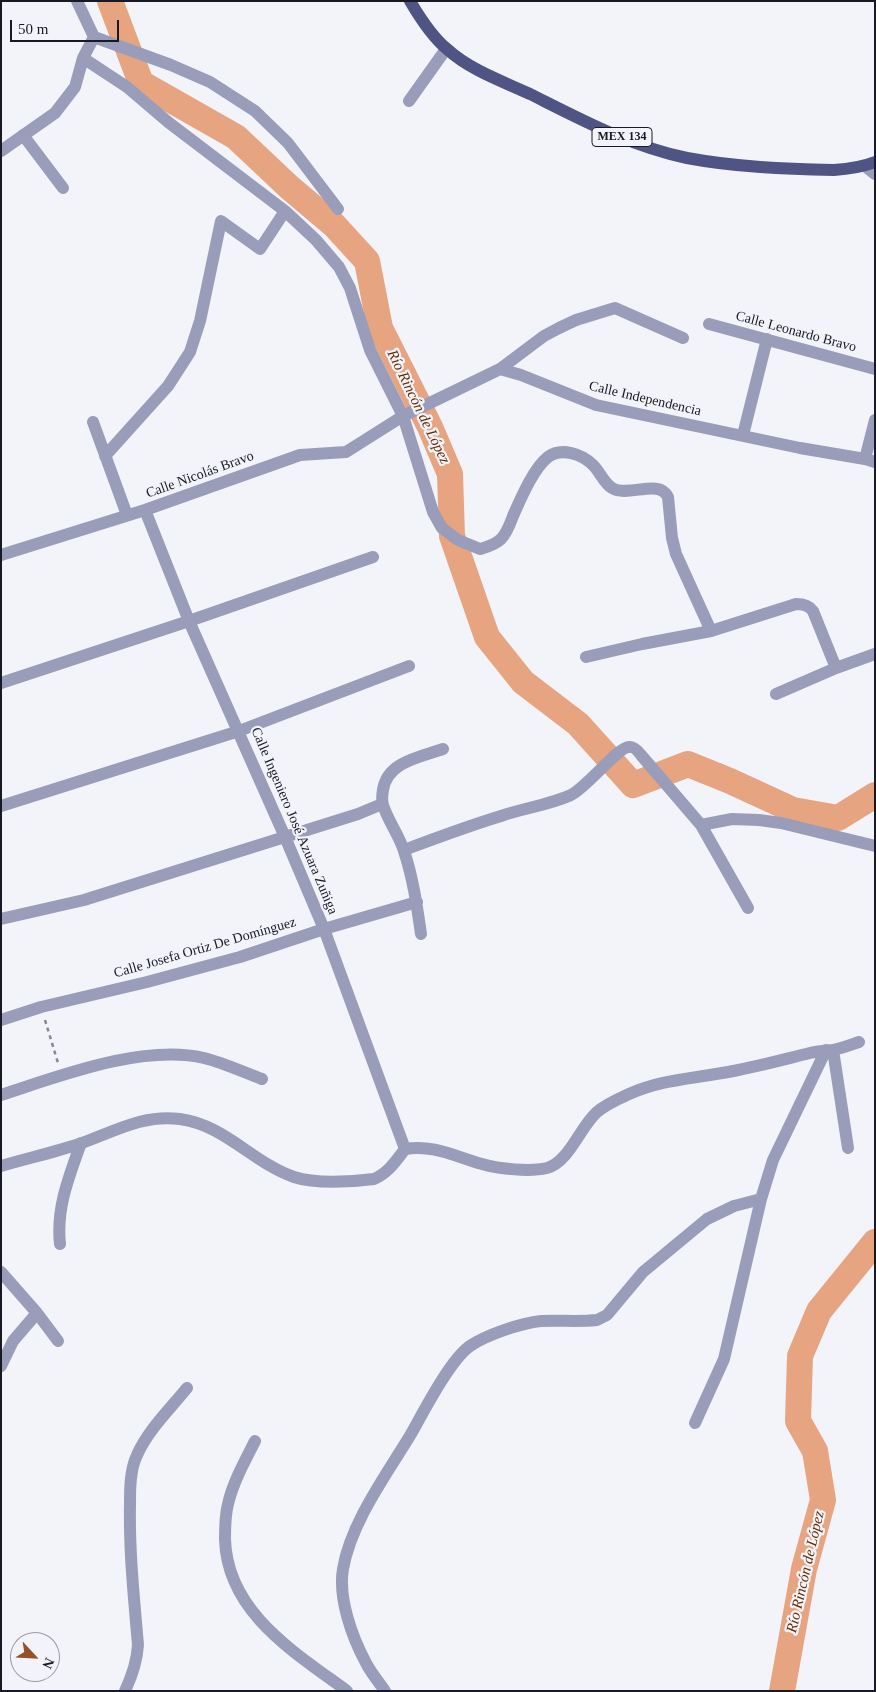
<!DOCTYPE html>
<meta charset="utf-8">
<style>
body{margin:0}
#map{position:relative;width:876px;height:1692px;overflow:hidden;background:#f3f4fa;font-family:"Times New Roman",serif}
canvas{display:block}
.frame{position:absolute;inset:0;border:2px solid #181924;pointer-events:none}
.north{position:absolute;left:10px;top:1632px;width:50px;height:50px;box-sizing:border-box;background:#f3f4fa;border:1px solid #9b9ca4;border-radius:50%;rotate:115deg;font-size:14px;font-weight:700;line-height:20px;text-align:center;color:#181924}
.north::after{content:'';display:block;margin:auto;width:18px;height:22px;background:#975129;clip-path:polygon(50% 0,100% 100%,50% 72%,0 100%)}
.scale{position:absolute;left:10px;top:20px;width:109px;height:22px;box-sizing:border-box;border:2px solid #181924;border-top:0;padding-left:6px;font-size:15px;line-height:18px;white-space:nowrap;color:#181924;-webkit-text-stroke:4px #f3f4fa;paint-order:stroke}
</style>
<div id="map">
<canvas width="876" height="1692"></canvas>
<div class="frame"></div>
<div class="north">N</div>
<div class="scale">50 m</div>
</div>
<script>
const context = document.querySelector('canvas').getContext('2d');
context.lineJoin = 'round';
function trace(path, color, width, dash) { context.strokeStyle = color; context.lineWidth = width; context.lineCap = dash ? 'butt' : 'round'; context.setLineDash(dash || []); context.stroke(path); }
function label(font, color, halo, rows, align = 'center') {
  context.font = font + ' "Times New Roman",serif'; context.lineWidth = 4.5; context.setLineDash([]); context.textBaseline = 'middle'; context.strokeStyle = halo; context.fillStyle = color; for (const [text, x, y, turn = 0] of rows) {
    context.save(); context.translate(x, y); context.rotate((+turn || 0) * Math.PI / 180); context.textAlign = isNaN(turn) ? turn : align; if (halo) context.strokeText(text, 0, 0); context.fillText(text, 0, 0); context.restore();
  }
}
trace(new Path2D(`
 M110,1l31,82 95,54 53,50 45,38 33,36 13,67 50,99 20,47 2,62 35,101 36,45 55,42 55,61 55,-21 42,17 63,29 45,8 37,-23
 M782,1691l22,-122 19,-69 -8,-49 -17,-30 2,-65 19,-45 56,-69`), '#e6a481', 26);
trace(new Path2D(`
 M45,1020l13,43`), '#868790', 2.5, [4, 4]);
trace(new Path2D(`
 M94,37l77,28 39,17 45,29 33,32 50,66
 M83,58l44,29 41,35 117,89 31,29 23,27 11,21 20,62 33,66 30,96 9,16 16,12 22,9c7,-2 15,-4 21,-10 6,-6 9,-15 12,-23 8,-18 20,-47 35,-59 13,-10 34,-3 45,8 7,7 11,18 19,23 16,10 47,-10 56,9l4,41 4,16 35,77
 M409,101l37,-52
 M23,135l40,53
 M1,151l54,-38 20,-26 8,-29 11,-21 -17,-36
 M865,166l10,8
 M709,324l166,45
 M500,369l21,6 75,30 204,43 65,11 10,3
 M93,422l34,93
 M743,435l24,-96
 M105,456l63,-70 22,-34 10,-31 21,-100 39,28 25,-38
 M865,459l10,-39
 M145,510l44,111 96,216 39,92 81,220
 M1,555l144,-45 155,-55 46,-3 57,-36 97,-47 44,-33 15,-8 17,-8 39,-12 68,30
 M586,657l56,-13 69,-13 85,-27c7,0 13,1 17,7l23,57
 M1,683l188,-62 184,-64
 M776,694l60,-26 39,-14
 M1,806l238,-75 170,-65
 M701,825l47,83
 M404,850c32,-12 64,-24 97,-34 23,-8 48,-11 70,-21 16,-8 47,-48 58,-48 5,-1 9,4 12,8l60,70 31,-6 27,1 22,3 94,23
 M1,919l83,-19 274,-86 24,-10
 M421,934c-4,-28 -8,-56 -17,-83 -5,-16 -16,-30 -21,-46 -1,-4 -1,-10 0,-15 4,-28 37,-33 60,-41
 M1,1020l40,-13 106,-25 93,-25 84,-28 93,-27
 M833,1050l15,98
 M1,1095c59,-19 141,-51 203,-37 20,5 39,14 58,21
 M1,1166c27,-8 55,-14 81,-23 33,-12 62,-29 98,-24 45,6 73,44 114,58 21,7 57,5 80,2 14,-6 22,-18 31,-30 29,-5 51,8 77,15 17,5 48,8 65,4 22,-6 33,-41 50,-56 9,-8 21,-13 32,-18 31,-14 60,-15 93,-21 30,-5 59,-13 88,-20 8,-2 16,-2 23,-3 9,-2 17,-5 26,-8
 M60,1244c-4,-36 9,-67 21,-101
 M1,1272l36,41 21,28
 M1,1366l12,-25 24,-28
 M695,1423l29,-64 37,-160 12,-39 53,-110
 M255,1441c-10,20 -22,41 -27,63 -3,11 -3,23 -3,35 2,73 69,113 122,152
 M125,1691c7,-15 12,-29 13,-46 -4,-47 -9,-94 -8,-141 0,-16 0,-34 7,-49 11,-25 33,-46 50,-67
 M385,1691c-6,-9 -14,-18 -19,-28 -14,-26 -28,-65 -23,-94 8,-47 44,-95 68,-135 13,-23 39,-74 59,-88 16,-11 51,-23 71,-25 18,-1 37,1 56,-1l10,-5 36,-43 64,-53 27,-13 27,-7`), '#999db9', 12);
trace(new Path2D(`
 M410,1c10,17 22,36 37,48 23,21 55,32 83,45 50,25 102,53 157,64 48,9 98,11 147,12 15,-1 28,-3 41,-8`), '#505484', 12);
for (const [x, y, w] of [
 [622,137,60]
]) { const box = new Path2D(); box.roundRect(x - w / 2, y - 9.5, w, 19, 4); context.fillStyle = '#f3f4fa'; context.fill(box); trace(box, '#181924', 1); }
label('bold 12px', '#181924', null, [
 ["MEX 134",622,137]
]);
label('14px', '#181924', '#f3f4fa', [
 ["Calle Leonardo Bravo",796,332,15],
 ["Calle Independencia",645,399,13],
 ["Calle Nicolás Bravo",200,475,-20],
 ["Calle Ingeniero José Azuara Zuñiga",294,821,67],
 ["Calle Josefa Ortiz De Domínguez",205,948,-16]
]);
label('italic 15px', '#662b02', '#f3f4fa', [
 ["Río Rincón de López",418,407,64],
 ["Río Rincón de López",806,1572,-77]
]);
</script>
